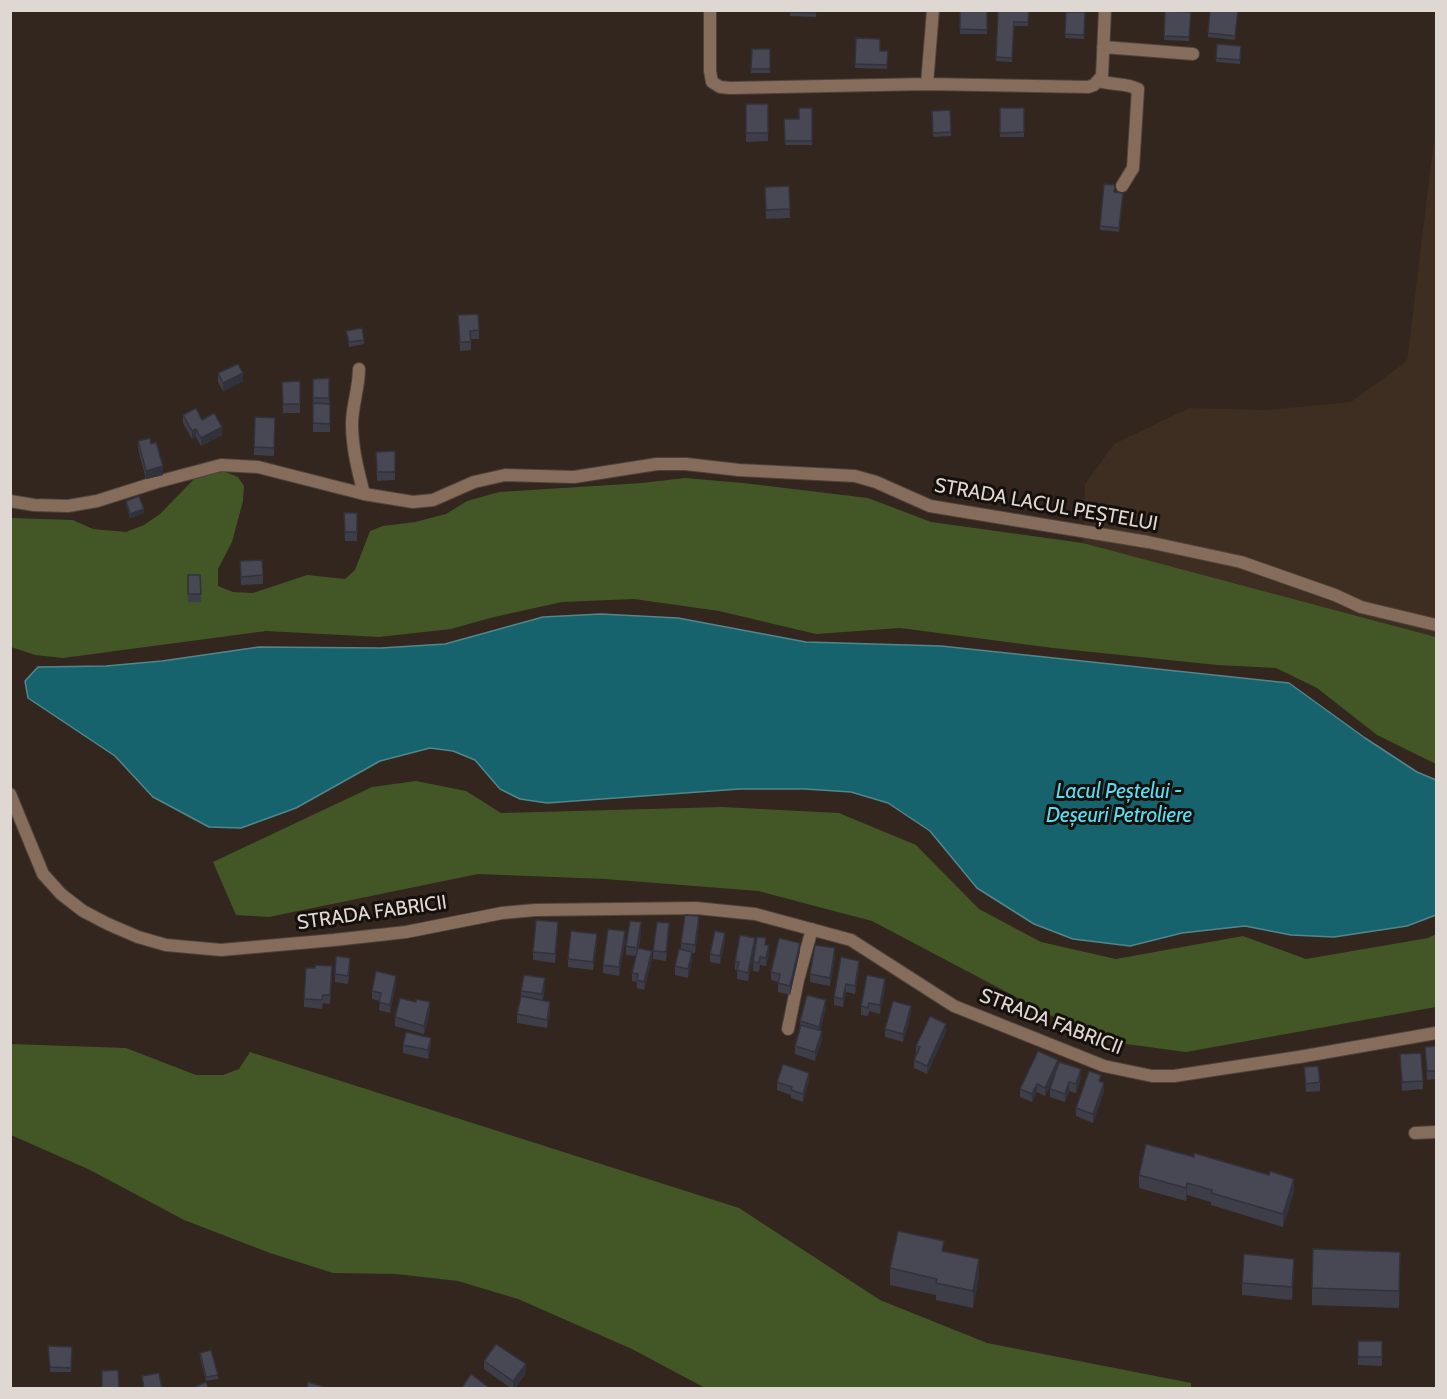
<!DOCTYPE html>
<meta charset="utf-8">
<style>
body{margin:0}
#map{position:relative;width:1447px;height:1399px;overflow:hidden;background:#32261e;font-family:Cabin,sans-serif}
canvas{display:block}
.frame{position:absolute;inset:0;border:12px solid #dfd7d2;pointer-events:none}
</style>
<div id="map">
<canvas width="1447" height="1399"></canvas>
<div class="frame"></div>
</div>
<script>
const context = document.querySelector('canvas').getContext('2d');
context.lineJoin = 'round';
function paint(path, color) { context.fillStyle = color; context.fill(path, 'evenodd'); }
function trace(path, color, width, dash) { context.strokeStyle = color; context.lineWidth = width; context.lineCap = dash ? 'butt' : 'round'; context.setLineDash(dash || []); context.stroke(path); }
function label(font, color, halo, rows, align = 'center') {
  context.font = font + ' Cabin,sans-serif'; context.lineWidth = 6; context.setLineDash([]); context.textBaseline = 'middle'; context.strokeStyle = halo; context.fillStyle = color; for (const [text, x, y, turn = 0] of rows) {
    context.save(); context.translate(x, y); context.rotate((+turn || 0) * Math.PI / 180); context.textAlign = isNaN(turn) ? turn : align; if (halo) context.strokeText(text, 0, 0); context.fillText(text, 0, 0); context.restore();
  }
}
paint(new Path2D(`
 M1436,124v513l-353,-94 2,-59 29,-40 75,-36 78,2 84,-8 56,-41z`), '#3e2d21');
paint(new Path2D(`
 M223,471l15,6 6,9 -1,15 -11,41 -14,27v17l15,6 20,1 54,-18 38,4 10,-9 15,-39 13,-5 32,-4 31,-8 21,-13 32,-9 143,-9 43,-5 58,5 125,15 63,24 152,21 353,94v127l-59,-29 -60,-47 -41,-20 -59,-3 -164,-17 -153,-20 -84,6 -97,-23 -85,-12 -72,3 -68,15 -43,12 -72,8 -113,-6 -203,27 -28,-3 -24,-8 -1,-129 63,2 20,9 33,3 18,-7 16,-11 34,-35z
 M416,781l50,10 35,22 221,-6 117,6 77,32 63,64 62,33 75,17 127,-23 63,23 122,-21 8,-4v73l-250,45 -75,-10 -42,-17 -197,-104 -114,-30 -153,-12 -127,-5 -209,43 -33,-2 -23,-53 159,-75z
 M11,1044l115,4 70,27h27l16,-6 11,-17 489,156 141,92 107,43 204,40v5h-486l-73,-39 -114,-50 -60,-18 -62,-7 -63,-1 -63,-20 -86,-33 -94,-50 -79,-35z`), '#425725');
const water = new Path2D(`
 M601,614l77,4 128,24 135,4 348,37 76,55 52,34 19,8v135l-29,11 -73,11 -43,-2 -46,-9 -63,7 -52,13 -57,-7 -39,-15 -57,-36 -47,-57 -42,-28 -37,-11 -46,-3h-65l-193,14 -27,-4 -20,-10 -25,-29 -22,-9 -23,-3 -50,13 -84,47 -55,20 -32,-1 -56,-30 -38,-41 -87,-58 -3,-17 13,-14 68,-1 56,-5 97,-14 122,1 64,-4 98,-27z`);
paint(water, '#17636d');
trace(water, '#53868b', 1.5);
const street = new Path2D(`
 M710,10v61l2,11 8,5 10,1 197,-4 161,3 6,-2 8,-9 3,-66
 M1103,47l90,7
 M1099,81c12,4 28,2 39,8l-5,79 -11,18
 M927,84l6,-74
 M359,369c0,19 -7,37 -7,55 0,24 6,47 12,70
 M10,501l24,4 34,1 29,-5 60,-19 64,-17 37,2 106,27 49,8 20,-2 41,-18 31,-7 69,2 83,-13h29l53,6 116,6 21,6 54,24 218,36 93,20 94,33 26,12 75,18
 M10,794l33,80 18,20 22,17 25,13 30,13 28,8 55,5 113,-10 72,-8 96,-19 33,-3 161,-2 59,6 96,26 103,66 150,60 48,10h22l125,-19 137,-24
 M788,1029l10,-49 14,-51
 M1415,1133l21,-1`);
trace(street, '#4e423b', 14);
trace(street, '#856c5b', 12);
paint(new Path2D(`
 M790,10h26v7l-26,-1z
 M960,10h27v24h-27z
 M998,10h31l-1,16h-14l-2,36 -16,-1z
 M1238,10l-3,30 -27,-3v-4z
 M1165,11l26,1 -2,29 -25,-1z
 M1066,12h19l-1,27 -19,-1z
 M856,38l24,13h8l-1,18 -32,-1z
 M1217,44l24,2 -1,18 -24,-2z
 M752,49h18v24h-19z
 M746,104h22v37l-22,1z
 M812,108v37h-27l-1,-26h15z
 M1000,108h24v29h-24z
 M950,110l1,26 -18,1 -1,-26z
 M789,186l1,32 -24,1 -1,-32z
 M1115,192l8,5 -4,35 -19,-2v-4z
 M458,315l21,15v9h-8v11l-11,1z
 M346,331l18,9v4l-15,3z
 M218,373l25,8 -20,10 -5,-9z
 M329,378l1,54h-17v-53z
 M300,381v32h-17l-1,-31z
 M183,415l19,5 20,15 -21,11 -5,-9 -4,2 -9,-16z
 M255,417l20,1 -1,38 -20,-1z
 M138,441l25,34 -17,4 -8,-30z
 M395,451v29l-18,1 -1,-29z
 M126,501l18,12 -14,5 -4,-13z
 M344,513h13v28h-12z
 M240,561l23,14v9l-22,1z
 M188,575h12l1,27h-13z
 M699,925l-4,28h-3v7l-4,18 -13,-3v-9l6,-16v-7z
 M558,930l-3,33 -22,-3v-8z
 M641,931l-2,17 13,11 -8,31 -7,-2v-6l-5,-1v-8l4,-17 -10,-1v-9z
 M669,932l-3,29 -13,-2v-8z
 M625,940l-6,36 -16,-3v-8z
 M725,941l-5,23 -10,-2v-8z
 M597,942l-4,28 -25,-3v-8z
 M766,945l3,9 -3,12 -6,-1 -1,7 -6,-1v-9z
 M755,946l-7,35 -11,-2v-9h-2v-8z
 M800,951l-10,44 -12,-3v-10l-7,-2v-8z
 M835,957l-5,29 -20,-4v-8z
 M350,966l-2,18 -13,-2v-8z
 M859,969l-4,25 -9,-2 -3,15 -9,-2v-8z
 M332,974l-2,30 -7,-1 -1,6 -18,-2v-8z
 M396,984l-6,29 -11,-3 1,-9 -8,-2v-8z
 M545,987l-2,13 7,10 -3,18 -30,-5v-9l4,-18v-5z
 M885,987l-5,27 -11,-3 -1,5 -7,-1v-9z
 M826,1008l-6,23 2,8 -7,22 -20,-7v-8l5,-16v-9z
 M430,1011l-6,23 -29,-8v-9z
 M911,1014l-8,28 -18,-5v-8z
 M946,1032l-19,42 -13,-6v-8l2,-6v-8z
 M403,1045l28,1 -3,13 -25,-6z
 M1437,1046v33l-10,1 -2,-33z
 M1400,1054l23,27v8l-21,2z
 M1058,1066l23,11 -5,16 -7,-2 -4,11 -15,-5v-8l5,-14 -10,21 -8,-4 -5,10 -12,-5v-8z
 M1304,1067l16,15v9l-14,1z
 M809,1081l-6,21 -12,-4v-3l-14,-5v-8z
 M1101,1082l3,9 -11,32 -17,-7v-8z
 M1139,1175l155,16 -11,36 -72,-22v-3l-24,-7 -1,6 -47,-13z
 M944,1251l35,24 -6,33 -37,-8v-5l-46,-10v-17z
 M1400,1268l-1,40 -87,-3v-17z
 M1294,1272l-2,28 -50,-5v-12z
 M1358,1341h24v25l-24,-1z
 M48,1346l24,1 -1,25h-21z
 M200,1353l18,22v4l-12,2 -6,-23z
 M484,1361l42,12 -12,16h-2l-28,-20z`), '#3e3e49');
paint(new Path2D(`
 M243,373v8l-20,10v-8z
 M222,427v8l-21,11v-8z
 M196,429v8l-4,2v-8z
 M163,466v9l-17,4v-8z
 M144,509v4l-14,5v-4z
 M699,916v9l-4,28v-8z
 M641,922v9l-4,25v-8z
 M669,923v9l-3,29v-9z
 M625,931v9l-6,36v-9z
 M725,933v8l-5,23v-8z
 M597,934v8l-4,28v-8z
 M755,938v8l-7,35v-8z
 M800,943v8l-10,44v-9z
 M769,945v9l-3,12v-8z
 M835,948v9l-5,29v-8z
 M652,951v8l-8,31v-8z
 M692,952v8l-4,18v-9z
 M859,961v8l-4,25v-8z
 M396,976v8l-6,29v-8z
 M545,978v9l-3,15v-8z
 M885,979v8l-5,27v-9z
 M846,984v8l-3,15v-8z
 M826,1000v8l-7,27v-8z
 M430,1002v9l-6,23v-8z
 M550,1002v8l-3,18v-8z
 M911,1006v8l-8,28v-8z
 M946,1024v8l-19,42v-8z
 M822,1031v8l-7,22v-9z
 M431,1038v8l-3,13v-9z
 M1058,1060v8l-13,28v-8z
 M1081,1069v8l-5,16v-9z
 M809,1073v8l-6,21v-8z
 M1069,1082v9l-4,11v-8z
 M1104,1083v8l-11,32v-9z
 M1037,1084v8l-5,10v-8z
 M1294,1179v12l-11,36v-13z
 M1187,1183v12l-1,6v-13z
 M979,1259v16l-6,33v-17z
 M1294,1259v13l-2,28v-13z
 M526,1364v9l-13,16v-8z`), '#32323c');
const building = new Path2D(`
 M790,10h26v3l-26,-1z
 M960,10h27v20l-27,-1z
 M998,10h31l-1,12h-14l-2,36 -16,-1z
 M1210,10h28l-3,26 -27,-3z
 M1165,11l26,1 -2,25 -25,-1z
 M1066,12h19l-1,23 -19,-1z
 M856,38l24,1v12h8l-1,14 -32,-1z
 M1217,44l24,2 -1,14 -24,-2z
 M752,49h18v20h-19z
 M746,104h22v29h-22z
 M799,108h13v33h-27l-1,-22h15z
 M1000,108h24v24l-24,1z
 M950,110l1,22 -18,1 -1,-22z
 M1104,184l11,1 -1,7 9,1 -4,35 -19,-2z
 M789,186l1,23 -24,1 -1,-23z
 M478,314l1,16 -9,1 1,11h-11l-2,-27z
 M362,328l2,12 -15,2 -3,-11z
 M238,364l5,9 -20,10 -5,-10z
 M329,378v20h-16v-19z
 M300,381v23h-17l-1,-22z
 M313,403l17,1v20l-17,-1z
 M196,408l6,12 12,-7 8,14 -21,11 -5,-9 -4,2 -9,-16z
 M255,417l20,1 -1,30 -20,-1z
 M150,438l1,6 5,-2 7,24 -17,5 -8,-30z
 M395,451v21h-18l-1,-20z
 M139,496l5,13 -14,5 -4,-13z
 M344,513h13v19h-12z
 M262,560l1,15 -22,2 -1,-16z
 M188,575h12l1,19h-13z
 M685,915l14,1 -4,29 -14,-2z
 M536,920l22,2 -3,32 -22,-2z
 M630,921l11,1 -4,26 -11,-2z
 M657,922l12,1 -3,29 -13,-1z
 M608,929l17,2 -6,36 -16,-2z
 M571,931l26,3 -4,28 -25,-3z
 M715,931l10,2 -5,23 -10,-2z
 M740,935l15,3 -7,35 -11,-3 2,-8h-4z
 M757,937l9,1 -1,7h4l-3,13 -6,-1 -1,6 -6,-1z
 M779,938l21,5 -10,43 -12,-3 2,-9 -9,-2z
 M815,945l20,3 -5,30 -20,-4z
 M638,948l14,3 -8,31 -7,-2 1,-6 -6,-1z
 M679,949l13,3 -4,17 -13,-3z
 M336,956l14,2 -2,18 -13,-2z
 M841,957l18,4 -4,25 -9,-2 -3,15 -9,-2z
 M315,965l17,1 -2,29h-7l-1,5 -18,-1 2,-31h9z
 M376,971l20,5 -6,29 -11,-3 2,-9 -9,-2z
 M524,975l21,3 -3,16 -21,-3z
 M867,975l18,4 -5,26 -11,-2 -1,5 -7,-2z
 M807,995l19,5 -7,27 -19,-6z
 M521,996l29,6 -3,18 -30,-6z
 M400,998l16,4v-3l14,3 -6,24 -29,-9z
 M893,1001l18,5 -8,28 -18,-5z
 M930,1016l16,8 -19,42 -13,-6 6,-13 -4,-1z
 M801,1025l21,6 -7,21 -20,-6z
 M406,1032l25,6 -3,12 -25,-5z
 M1437,1046v25h-10l-2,-24z
 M1038,1051l20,9 -13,28 -8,-4 -5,10 -12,-5z
 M1421,1053l2,28 -21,1 -2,-28z
 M1059,1062l22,7 -5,15 -7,-2 -4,12 -15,-5z
 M783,1064l26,9 -6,21 -12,-4 1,-3 -15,-5z
 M1318,1066l2,16 -14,2 -2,-17z
 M1089,1071l12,4 -2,6 5,2 -11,31 -17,-6z
 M1146,1144l48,13v-4l75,22 1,-4 24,8 -11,35 -72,-21 1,-3 -25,-7 -1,5 -47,-13z
 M898,1231l46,10 -2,10 37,8 -6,32 -37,-8 1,-4 -47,-11z
 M1313,1249l87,3 -1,39 -87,-3z
 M1244,1254l50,5 -2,28 -50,-4z
 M1358,1341h24v16h-24z
 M496,1344l30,20 -13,17 -29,-20z
 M48,1346l24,1 -1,21 -21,-1z
 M211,1350l7,25 -12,2 -6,-24z
 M118,1370l1,19h-17v-18z
 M159,1373l3,16h-18l-2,-13z
 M471,1374l20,15h-30z
 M206,1382l3,7h-13l-1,-2z
 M308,1382l17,5v2h-18z`);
paint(building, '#484855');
trace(building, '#32323c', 1.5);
label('20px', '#dfd7d2', '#16100d', [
 ["STRADA LACUL PEȘTELUI",1046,505,10],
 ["STRADA FABRICII",372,913,-8],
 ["STRADA FABRICII",1051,1022,21]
]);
label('italic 21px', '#56dff3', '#16100d', [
 ["Lacul Peștelui -",1119,792],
 ["Deșeuri Petroliere",1119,816]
]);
</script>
